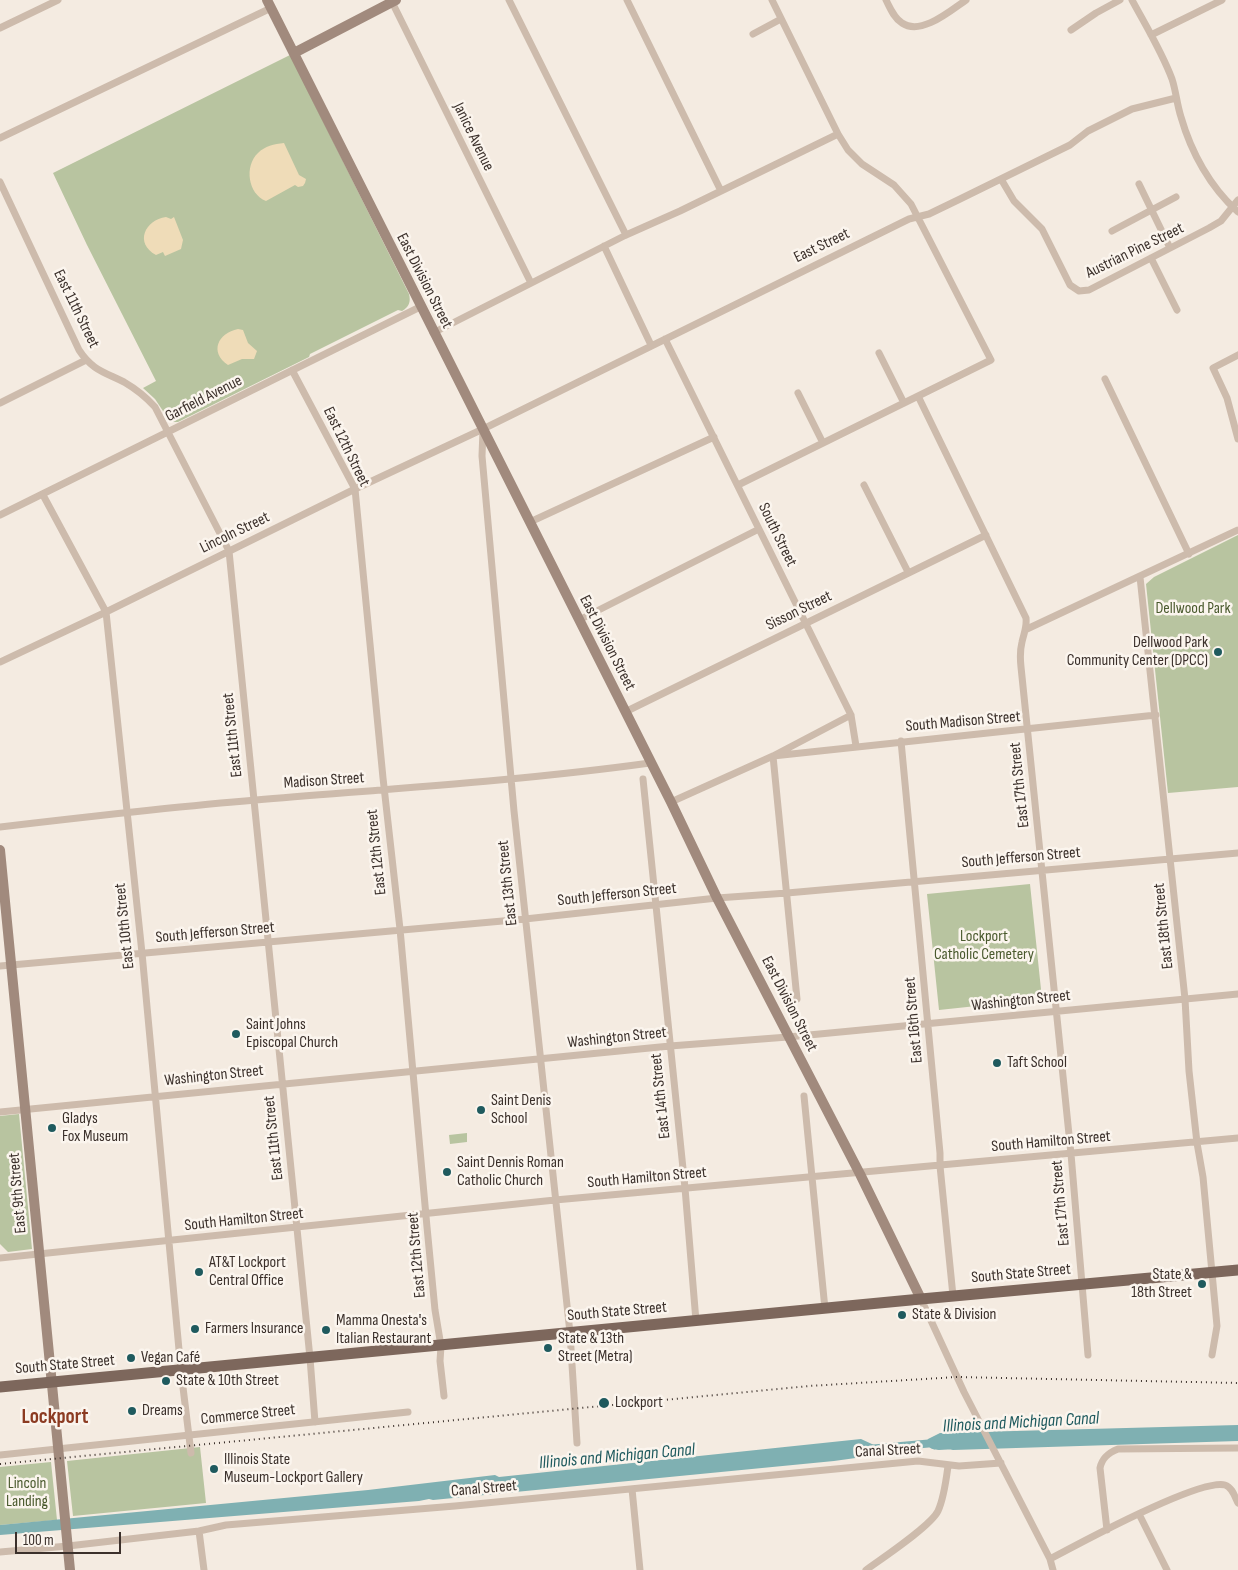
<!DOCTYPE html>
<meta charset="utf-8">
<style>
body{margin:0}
#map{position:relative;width:1238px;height:1570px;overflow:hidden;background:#f4ebe1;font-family:"Sofia Sans Condensed",sans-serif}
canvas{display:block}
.scale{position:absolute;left:15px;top:1532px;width:106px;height:22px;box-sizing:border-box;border:2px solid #3b302b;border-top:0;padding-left:6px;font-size:15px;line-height:18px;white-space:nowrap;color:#3b302b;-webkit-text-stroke:4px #fbf5ee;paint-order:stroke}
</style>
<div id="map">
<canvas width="1238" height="1570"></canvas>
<div class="scale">100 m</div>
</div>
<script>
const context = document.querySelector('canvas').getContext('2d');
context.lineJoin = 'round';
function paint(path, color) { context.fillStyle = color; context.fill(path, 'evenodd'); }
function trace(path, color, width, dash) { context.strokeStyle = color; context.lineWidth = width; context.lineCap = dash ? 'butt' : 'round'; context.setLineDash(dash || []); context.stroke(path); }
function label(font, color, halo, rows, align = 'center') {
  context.font = font + ' "Sofia Sans Condensed",sans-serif'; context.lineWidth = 5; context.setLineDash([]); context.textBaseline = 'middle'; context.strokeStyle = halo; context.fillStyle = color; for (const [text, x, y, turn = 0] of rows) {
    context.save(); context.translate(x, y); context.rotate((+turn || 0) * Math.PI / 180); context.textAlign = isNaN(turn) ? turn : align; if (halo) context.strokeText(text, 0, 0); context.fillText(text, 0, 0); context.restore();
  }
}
paint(new Path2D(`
 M290,55l119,239c2,8 0,13 -7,17l-4,-1 -88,44 -1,3 -131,65h-6l-5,-5 -12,-18 -12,-11 13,-7 -69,-136 -34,-72z
 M1238,535v252l-70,6 -22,-209 8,-7z
 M1030,884l12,115 -103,11 -12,-116z
 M19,1114l13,135 -24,3 -8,-8v-128z
 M467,1133v9l-17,2 -1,-9z
 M200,1447l6,56 -133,13 -6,-55z
 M51,1462l6,58 -57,5v-58z`), '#b8c4a0');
paint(new Path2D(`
 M284,143l15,32 7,4 -1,4 -2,3 -5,1 -3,-2 -29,16c-18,-7 -22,-35 -8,-48 7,-7 16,-9 26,-10z
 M166,217l5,2 3,-2 9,23 -2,9 -16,7 -2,-4 -7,3c-22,-12 -11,-35 10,-38z
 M238,329l5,1 5,13 9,8 -3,8h-12l-14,6c-19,-13 -10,-32 10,-36z`), '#efdcb8');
paint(new Path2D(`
 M1238,1425v16l-285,9c-10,-2 -21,4 -27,-7l2,-4 12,-6z
 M861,1439l13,6 3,3 -7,8 -36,5 -401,39 -4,-1 -10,2 -419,34v-10l368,-35 127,-15 4,2z`), '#7fb0b2');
trace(new Path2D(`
 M868,1449l66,-6`), '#7fb0b2', 8);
trace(new Path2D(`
 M509,0l117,235
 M627,0l94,191
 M886,0c4,8 8,18 16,23 19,13 48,-12 64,-23
 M1132,0c14,26 30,52 40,79 4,12 5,26 9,38 10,35 29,70 57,95
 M392,2l139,281
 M0,28l58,-28
 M1071,30l25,-17 24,-13
 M753,34l28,-15
 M1151,35l71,-35
 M0,138l271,-130
 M1001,179l13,22 28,28 28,56 9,6 10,-1 120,-62 12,-7 17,-21
 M0,182l79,168c13,20 25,22 45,32 12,7 22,15 31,25l74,144 81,807 5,64
 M1139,184l31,64
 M1112,231l64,-34
 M604,246l47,99
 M1151,258l26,52
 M433,333l193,-98 54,-24 158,-77
 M665,339l186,376 5,31
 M879,353l25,50
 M1238,355l-25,13 14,30 11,41
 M292,370l63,119 28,289 17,151 27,298 8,83 6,36 -1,15 4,35
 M1105,379l84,175
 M798,393l25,50
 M918,396l108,222c1,9 -2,15 -4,24 -2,8 -2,16 -1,25l50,487 17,201
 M0,403l86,-43
 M483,430l-1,26 32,355 56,522 7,110
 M738,485l253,-125 -80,-156 -17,-19 -32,-21 -14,-14 -10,-16 -66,-134
 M864,485l44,87
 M43,495l63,117 36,341 39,418 10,82
 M0,515l420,-208
 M530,522l184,-85
 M1140,577l45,422 4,72 8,72 6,34 14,149 -5,29
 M579,620l180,-91
 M1027,629l211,-99
 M0,662l106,-50 249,-123 128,-60 426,-210 20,-5 29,-14 112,-55 18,-14 44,-22 44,-11
 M625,712l361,-177
 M901,741l39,412v13l13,130
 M643,779l42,409 11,133
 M671,802l102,-46 78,-41
 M0,827c85,-10 170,-20 256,-27 131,-11 263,-19 394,-37
 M0,966l525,-47 192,-21 70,-5 451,-40
 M797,999l-24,-243 383,-41
 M804,1096l21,213
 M0,1112l670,-66 118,-9 450,-43
 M0,1258l555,-58 683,-62
 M921,1299l43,93 86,167 3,11
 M0,1455l408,-43
 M632,1489l8,81
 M1139,1514l28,56
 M1107,1530l-7,-62c2,-10 8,-15 18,-19l120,-1
 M199,1531l5,39
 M0,1552l68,-6 131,-15 27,-6 229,-19 463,-45 41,5 42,-3
 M1050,1559c28,-15 150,-81 175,-74 7,2 10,12 13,18
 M866,1570c15,-11 65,-44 72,-59 6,-13 8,-30 10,-45`), '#cdbbac', 7);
trace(new Path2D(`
 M267,0l404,802 46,96 143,276 61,125
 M294,53l102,-53
 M0,850c24,240 46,480 70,720`), '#a18a7d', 10);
trace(new Path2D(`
 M0,1387l921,-88 317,-29`), '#7d675c', 11);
trace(new Path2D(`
 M0,1464l809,-78 148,-9 281,6`), '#3b302b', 2, [1, 4]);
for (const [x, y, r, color] of [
 [1218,652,5,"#1f5a5e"],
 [236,1034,5,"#1f5a5e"],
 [997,1063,5,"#1f5a5e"],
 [481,1110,5,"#1f5a5e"],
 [52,1128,5,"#1f5a5e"],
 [447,1172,5,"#1f5a5e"],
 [199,1272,5,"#1f5a5e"],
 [1202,1284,5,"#1f5a5e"],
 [902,1315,5,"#1f5a5e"],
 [195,1329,5,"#1f5a5e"],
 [326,1330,5,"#1f5a5e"],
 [548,1348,5,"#1f5a5e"],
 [131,1358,5,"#1f5a5e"],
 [166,1381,5,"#1f5a5e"],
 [604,1403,6,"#1f5a5e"],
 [132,1411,5,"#1f5a5e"],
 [214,1469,5,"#1f5a5e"]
]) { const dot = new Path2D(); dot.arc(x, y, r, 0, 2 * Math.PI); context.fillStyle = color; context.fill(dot); trace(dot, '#fbf5ee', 2); }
label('16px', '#3b302b', '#fbf5ee', [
 ["Janice Avenue",473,137,64],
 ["East Street",822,246,-26],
 ["Austrian Pine Street",1135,251,-26],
 ["East Division Street",424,281,63],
 ["East 11th Street",76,309,64],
 ["Garfield Avenue",204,399,-27],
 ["East 12th Street",346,447,64],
 ["Lincoln Street",235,533,-26],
 ["South Street",777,535,64],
 ["Sisson Street",799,611,-26],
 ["East Division Street",607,643,63],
 ["South Madison Street",963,722,-5],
 ["East 11th Street",233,735,-96],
 ["Madison Street",324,781,-4],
 ["East 17th Street",1020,785,-96],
 ["East 12th Street",377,852,-96],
 ["South Jefferson Street",1021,858,-5],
 ["East 13th Street",508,883,-96],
 ["South Jefferson Street",617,895,-6],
 ["East 10th Street",125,926,-96],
 ["East 18th Street",1164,926,-96],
 ["South Jefferson Street",215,933,-5],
 ["Washington Street",1021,1001,-6],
 ["East Division Street",789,1004,63],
 ["East 16th Street",914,1020,-95],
 ["Washington Street",617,1038,-6],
 ["Washington Street",214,1076,-6],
 ["East 14th Street",661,1096,-96],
 ["East 11th Street",274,1138,-96],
 ["South Hamilton Street",1051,1142,-5],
 ["South Hamilton Street",647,1178,-5],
 ["East 9th Street",18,1193,-95],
 ["East 17th Street",1061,1203,-95],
 ["South Hamilton Street",244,1220,-6],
 ["East 12th Street",417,1255,-95],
 ["South State Street",1021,1274,-5],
 ["South State Street",617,1312,-5],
 ["South State Street",65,1365,-5],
 ["Commerce Street",248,1415,-6],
 ["Canal Street",888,1451,-3],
 ["Canal Street",484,1489,-5]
]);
label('16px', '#4a5a2e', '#fbf5ee', [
 ["Dellwood Park",1193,609],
 ["Lockport",984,937],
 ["Catholic Cemetery",984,955],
 ["Lincoln",27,1484],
 ["Landing",27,1502]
]);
label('16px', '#3b302b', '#fbf5ee', [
 ["Dellwood Park",1208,643,"right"],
 ["Community Center (DPCC)",1208,661,"right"],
 ["Saint Johns",246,1025],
 ["Episcopal Church",246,1043],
 ["Taft School",1007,1063],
 ["Saint Denis",491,1101],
 ["School",491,1119],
 ["Gladys",62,1119],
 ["Fox Museum",62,1137],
 ["Saint Dennis Roman",457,1163],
 ["Catholic Church",457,1181],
 ["AT&T Lockport",209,1263],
 ["Central Office",209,1281],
 ["State &",1192,1275,"right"],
 ["18th Street",1192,1293,"right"],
 ["State & Division",912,1315],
 ["Mamma Onesta's",336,1321],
 ["Italian Restaurant",336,1339],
 ["Farmers Insurance",205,1329],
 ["State & 13th",558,1339],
 ["Street (Metra)",558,1357],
 ["Vegan Café",141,1358],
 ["State & 10th Street",176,1381],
 ["Lockport",615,1403],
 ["Dreams",142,1411],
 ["Illinois State",224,1460],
 ["Museum-Lockport Gallery",224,1478]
], 'left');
label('italic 18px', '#1f5a5e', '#fbf5ee', [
 ["Illinois and Michigan Canal",1021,1423,-3],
 ["Illinois and Michigan Canal",617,1457,-5]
]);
label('bold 21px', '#8c3b22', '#fbf5ee', [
 ["Lockport",55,1418]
]);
</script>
